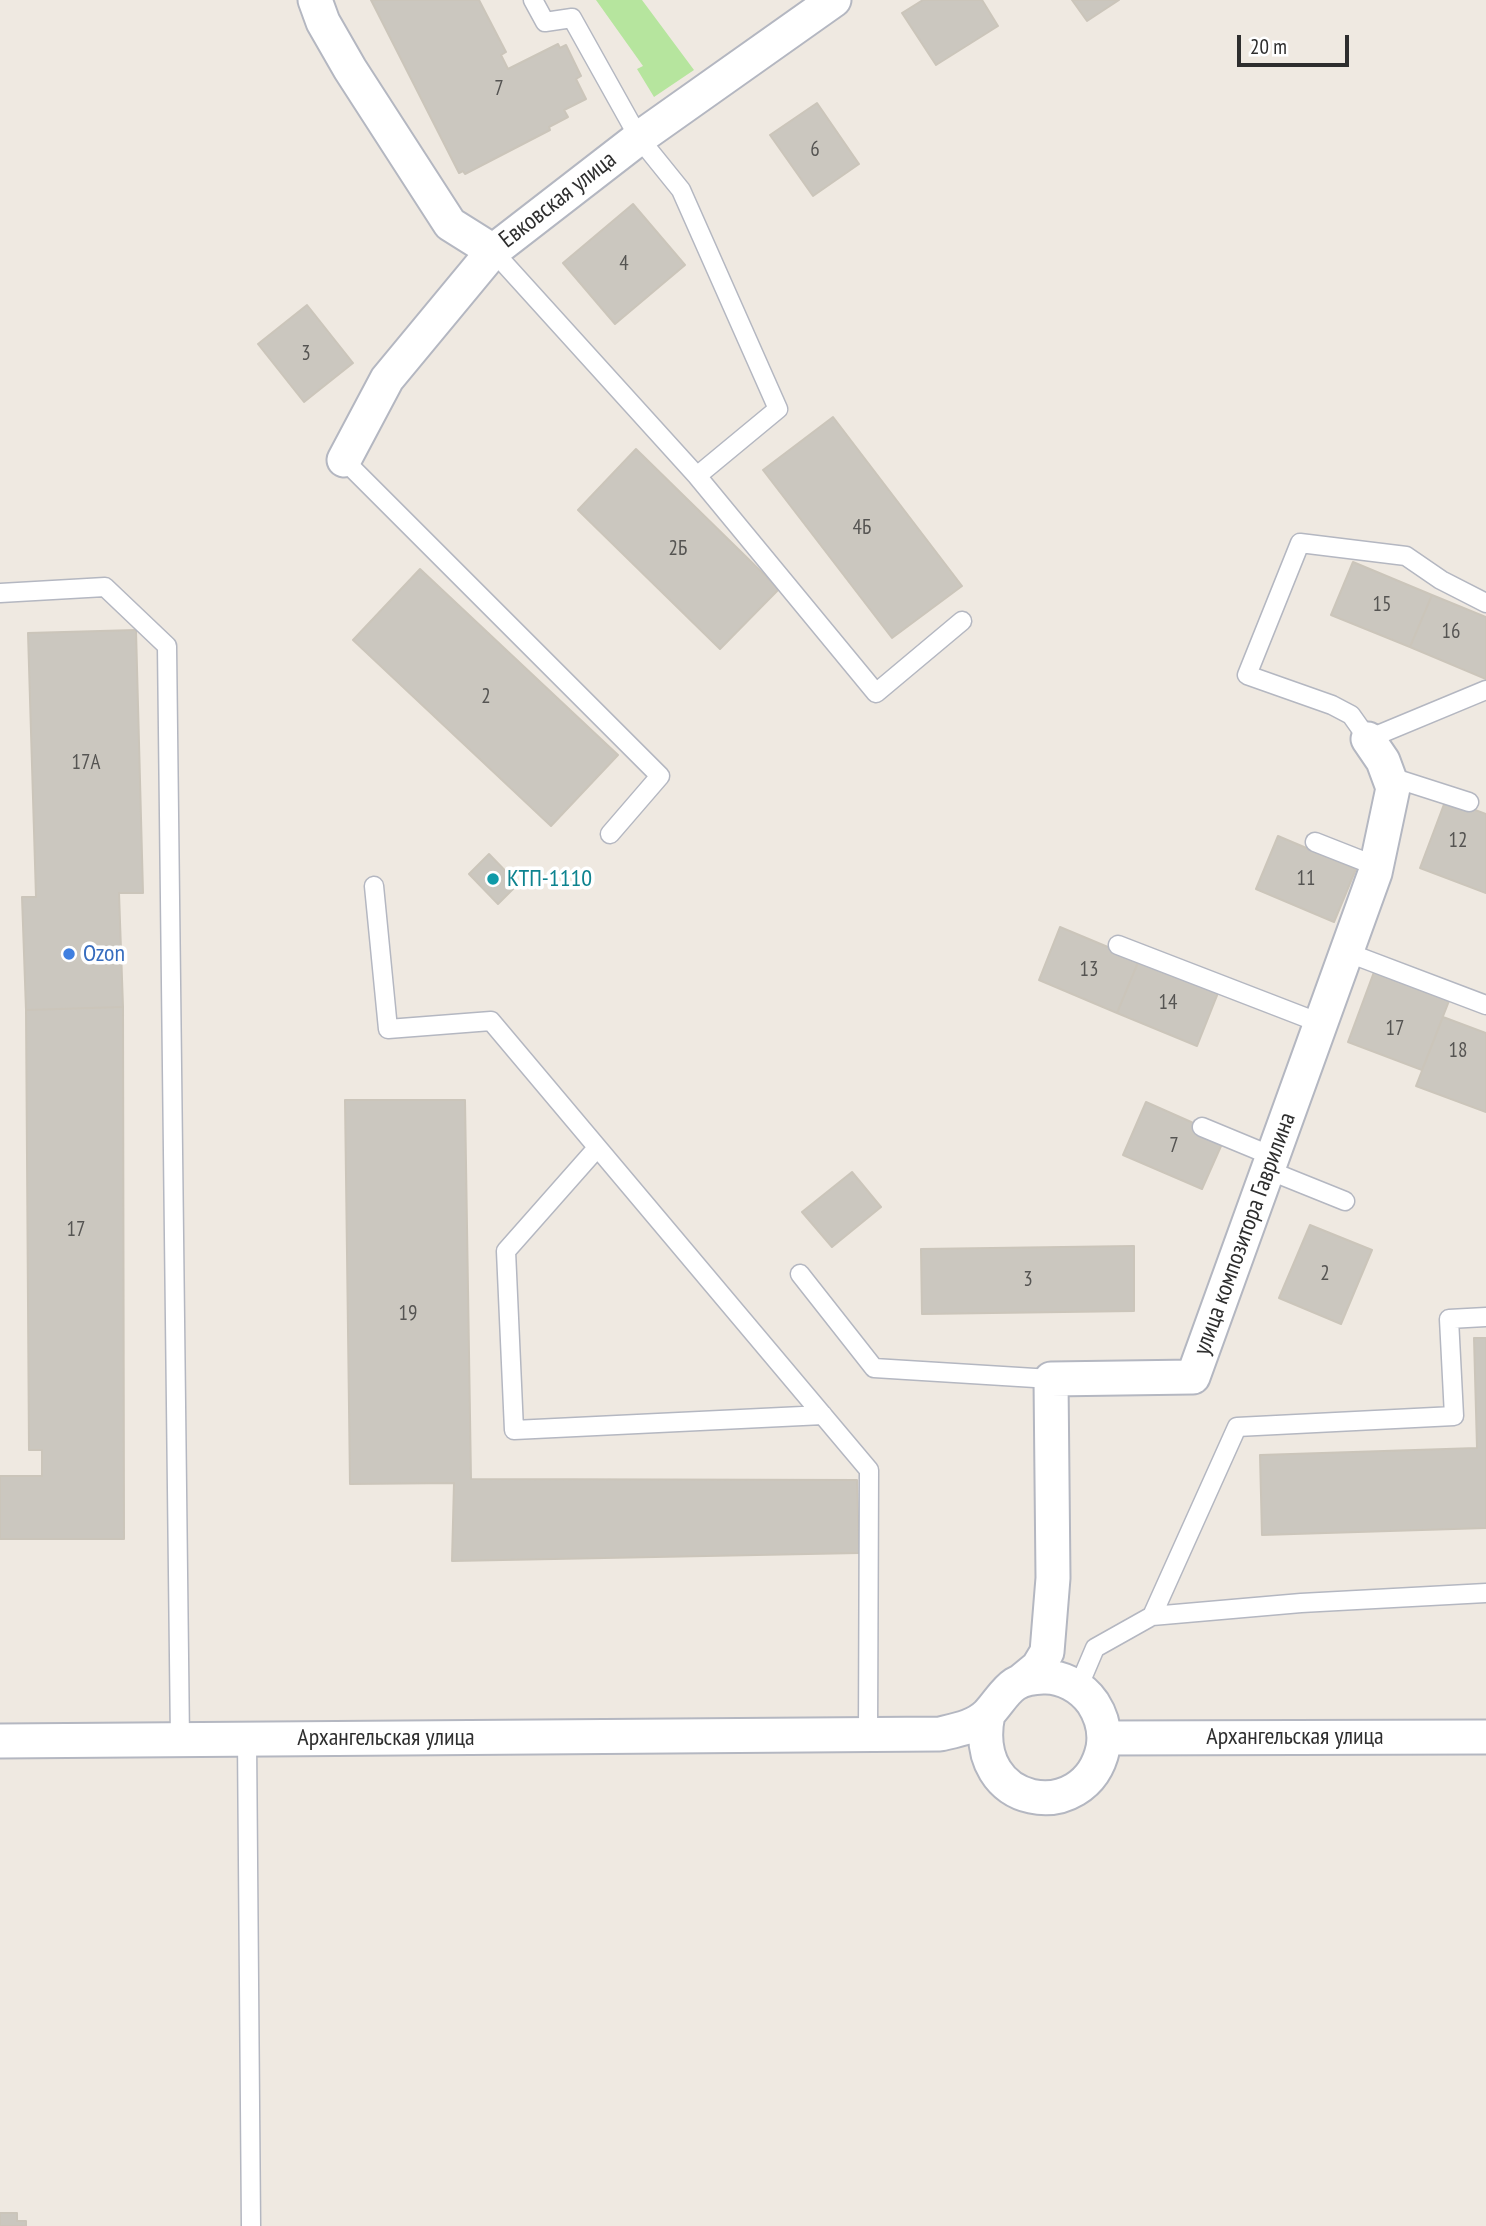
<!DOCTYPE html>
<meta charset="utf-8">
<style>
body{margin:0}
#map{position:relative;width:1486px;height:2226px;overflow:hidden;background:#efe9e1;font-family:"PT Sans Narrow",sans-serif}
canvas{display:block}
.scale{position:absolute;left:1237px;top:35px;width:112px;height:32px;box-sizing:border-box;border:4px solid #2e2e2e;border-top:0;padding-left:9px;font-size:21px;line-height:24px;white-space:nowrap;color:#2e2e2e;-webkit-text-stroke:5px #fff;paint-order:stroke}
</style>
<div id="map">
<canvas width="1486" height="2226"></canvas>
<div class="scale">20 m</div>
</div>
<script>
const context = document.querySelector('canvas').getContext('2d');
context.lineJoin = 'round';
function paint(path, color) { context.fillStyle = color; context.fill(path, 'evenodd'); }
function trace(path, color, width, dash) { context.strokeStyle = color; context.lineWidth = width; context.lineCap = dash ? 'butt' : 'round'; context.setLineDash(dash || []); context.stroke(path); }
function label(font, color, halo, rows, align = 'center') {
  context.font = font + ' "PT Sans Narrow",sans-serif'; context.lineWidth = 7; context.setLineDash([]); context.textBaseline = 'middle'; context.strokeStyle = halo; context.fillStyle = color; for (const [text, x, y, turn = 0] of rows) {
    context.save(); context.translate(x, y); context.rotate((+turn || 0) * Math.PI / 180); context.textAlign = isNaN(turn) ? turn : align; if (halo) context.strokeText(text, 0, 0); context.fillText(text, 0, 0); context.restore();
  }
}
paint(new Path2D(`
 M596,0h46l52,70 -40,27 -17,-28 6,-3z`), '#b6e59e');
const building = new Path2D(`
 M371,0h108l27,52 -5,3 7,14 50,-25 2,4 6,-3 15,31 -5,3 10,20 -22,11 4,7 -19,10 1,3 -85,44 -2,-3 -4,2z
 M923,0h59l16,26 -62,39 -34,-52z
 M1072,0h47l-32,21z
 M817,103l42,61 -46,32 -43,-61z
 M633,204l52,61 -70,59 -52,-61z
 M307,305l46,58 -49,39 -46,-58z
 M833,417l129,169 -70,52 -129,-168z
 M636,449l143,140 -59,60 -142,-139z
 M1353,562l79,33 -22,52 -79,-32z
 M420,569l198,186 -67,71 -198,-186z
 M1432,595l54,22v62l-76,-32z
 M136,630l7,263h-24l4,114 -97,3 -4,-113h14l-8,-264z
 M1446,799l40,15v79l-66,-25z
 M1278,836l78,33 -22,53 -78,-33z
 M489,854l29,30 -20,20 -29,-30z
 M1060,927l79,33 -22,53 -78,-33z
 M1139,960l79,33 -21,53 -80,-33z
 M1374,972l75,29 -27,69 -74,-28z
 M123,1007l1,532h-124v-63h42v-26h-13l-3,-440z
 M1443,1017l43,16v79l-70,-26z
 M345,1100h120l6,379 386,1 2,73 -407,8 2,-78 -104,1z
 M1146,1102l79,35 -23,52 -79,-34z
 M852,1172l29,35 -49,40 -30,-35z
 M1310,1225l62,25 -31,74 -62,-26z
 M1134,1246v65l-212,3 -1,-65z
 M1474,1338h12v190l-224,7 -2,-80 217,-7z
 M0,2213h17v8h9v5h-26z`);
paint(building, '#cbc7bf');
trace(building, '#cbc5ba', 2);
const service = new Path2D(`
 M493,251l204,225 81,-67 -97,-219 -42,-52 -67,-120 -27,4 -12,-22
 M344,460l316,316 -50,58
 M697,476l179,217 86,-72
 M0,593l105,-6 62,59 13,1094
 M1486,603l-45,-23 -35,-24 -106,-13 -53,132 85,30 19,10 17,24 118,-49
 M1388,776l81,26
 M1315,842l61,24
 M374,886l14,143 103,-8 378,449 -1,266
 M1118,945l202,78
 M1346,952l140,53
 M1202,1127l70,29
 M597,1148l-91,103 8,179 309,-15
 M1268,1170l77,31
 M800,1274l74,94 177,11
 M1152,1616l85,-189 217,-11 -5,-97 37,-2
 M1078,1688l17,-40 57,-32 149,-13 185,-10
 M247,1739l4,487`);
const minor = new Path2D(`
 M315,0l8,22 27,47 100,155 43,27
 M344,460l43,-81 106,-128 146,-113 195,-138
 M1021,1681l17,-14 9,-15 6,-74 -2,-199 142,-2 182,-504 18,-85 -10,-27 -15,-22
 M1105,1738l381,-1
 M0,1741l940,-7c17,-4 35,-7 48,-20 19,-21 21,-36 55,-37 19,-1 39,10 50,26 9,14 13,28 10,45 -17,79 -135,61 -115,-34`);
trace(service, '#b4b7c1', 21);
trace(minor, '#b4b7c1', 37);
trace(service, '#fff', 18);
trace(minor, '#fff', 33);
for (const [x, y, r, color] of [
 [493,879,7,"#0f9aa8"],
 [69,954,7,"#3f7fe0"]
]) { const dot = new Path2D(); dot.arc(x, y, r, 0, 2 * Math.PI); context.fillStyle = color; context.fill(dot); trace(dot, '#fff', 2.5); }
label('21px', '#555452', null, [
 ["7",499,89],
 ["6",815,150],
 ["4",624,264],
 ["3",306,354],
 ["4Б",862,528],
 ["2Б",678,549],
 ["15",1382,605],
 ["16",1451,632],
 ["2",486,697],
 ["17А",86,763],
 ["12",1458,841],
 ["11",1306,879],
 ["13",1089,970],
 ["14",1168,1003],
 ["17",1395,1029],
 ["18",1458,1051],
 ["7",1174,1146],
 ["17",76,1230],
 ["2",1325,1274],
 ["3",1028,1280],
 ["19",408,1314]
]);
label('24px', '#2e2e2e', '#fff', [
 ["Евковская улица",558,200,-38],
 ["улица композитора Гаврилина",1245,1234,-70],
 ["Архангельская улица",1295,1737],
 ["Архангельская улица",386,1738]
]);
label('24px', '#0d838f', '#fff', [
 ["КТП-1110",507,879]
], 'left');
label('24px', '#366cbe', '#fff', [
 ["Ozon",83,954]
], 'left');
</script>
